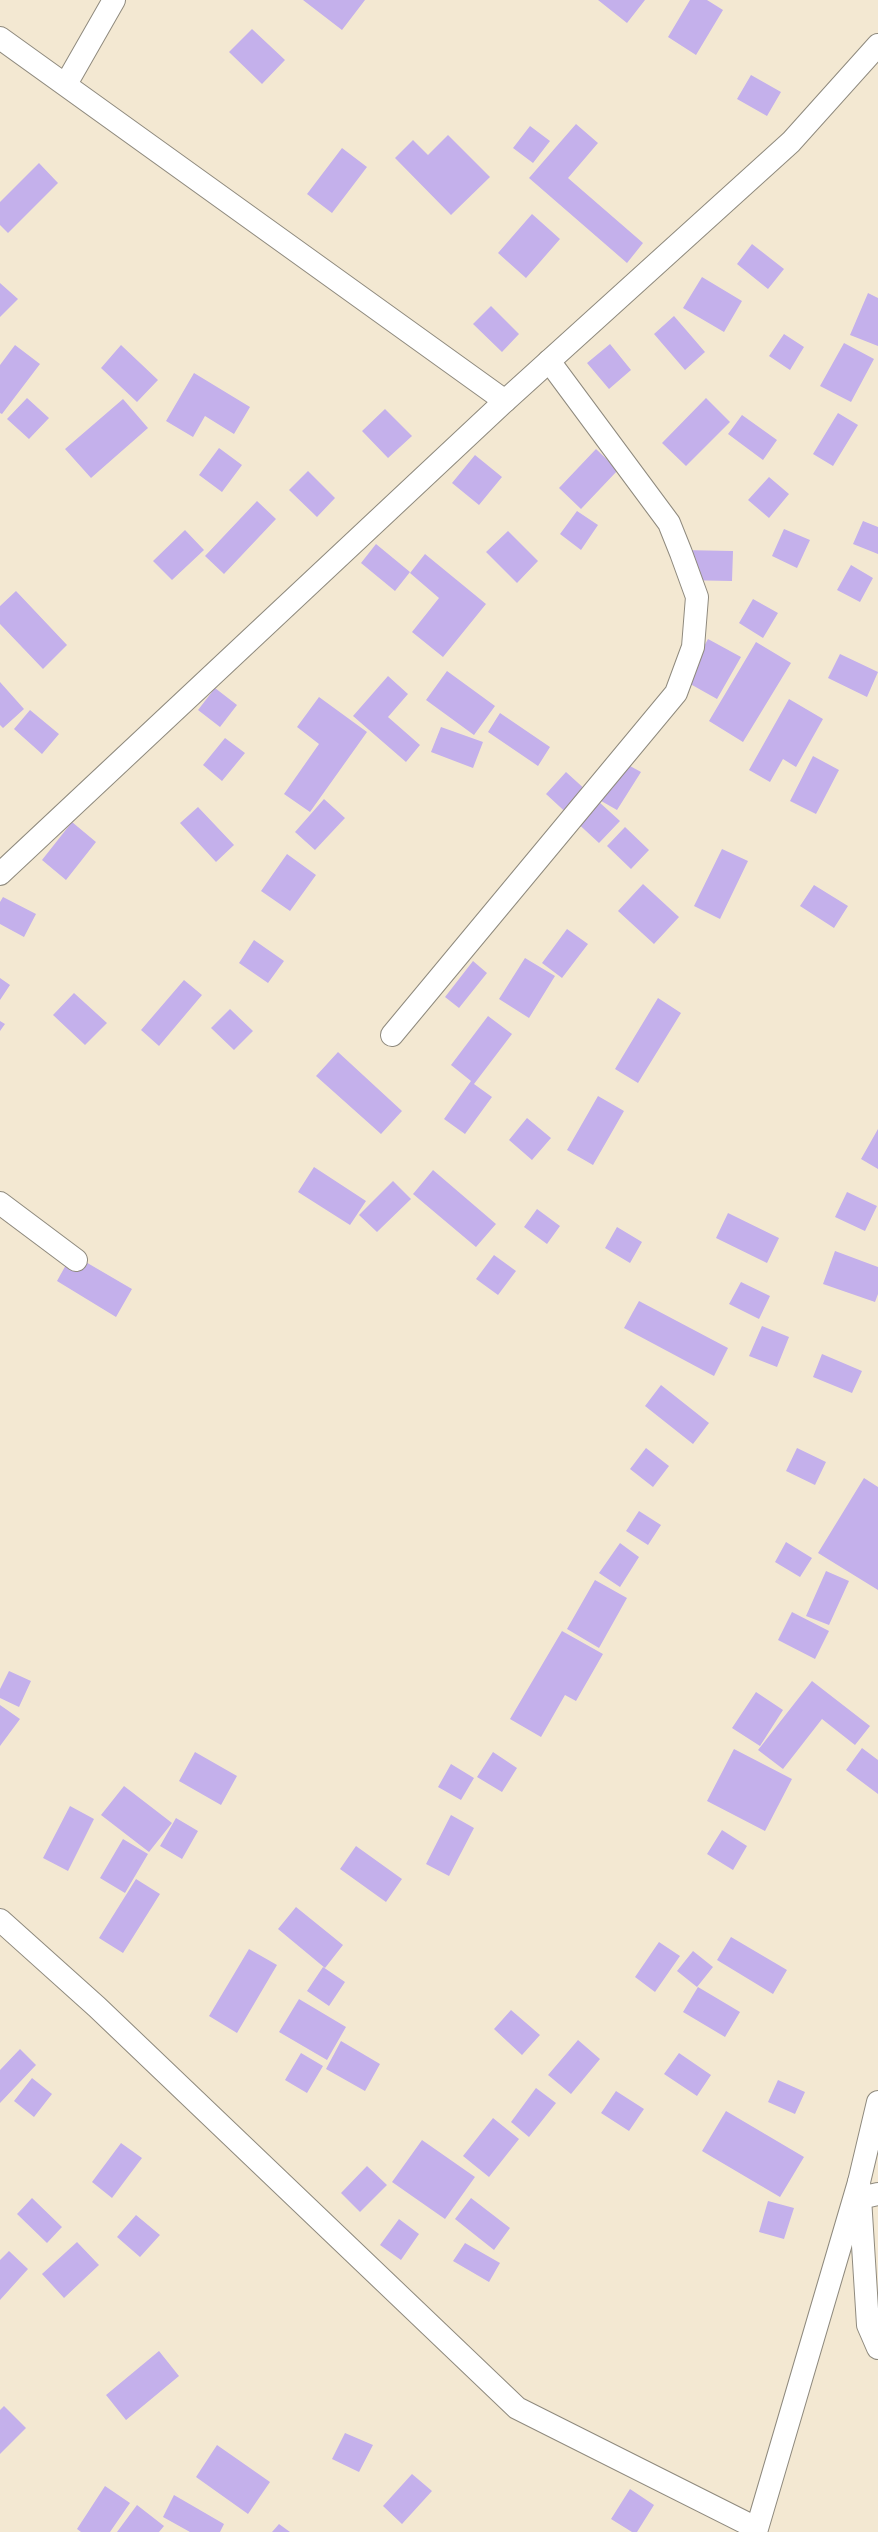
<!DOCTYPE html>
<style>
body{margin:0}
canvas{display:block;background:#f3e8d2}
</style>
<canvas width="878" height="2532"></canvas>
<script>
const context = document.querySelector('canvas').getContext('2d');
context.lineJoin = 'round';
function paint(path, color) { context.fillStyle = color; context.fill(path, 'evenodd'); }
function trace(path, color, width, dash) { context.strokeStyle = color; context.lineWidth = width; context.lineCap = dash ? 'butt' : 'round'; context.setLineDash(dash || []); context.stroke(path); }
paint(new Path2D(`
 M303,0h62l-23,30z
 M598,0h47l-18,23z
 M690,0h17l16,10 -27,45 -28,-18z
 M252,29l33,31 -23,24 -33,-32z
 M751,75l30,17 -14,24 -30,-17z
 M576,124l22,19 -30,35 75,65 -16,20 -98,-85z
 M530,126l20,15 -17,22 -20,-15z
 M448,135l42,42 -39,38 -56,-57 18,-18 15,15z
 M342,148l25,19 -35,46 -25,-19z
 M39,163l19,20 -50,50 -8,-8v-23z
 M532,214l28,25 -34,39 -28,-25z
 M752,244l32,25 -16,20 -31,-25z
 M702,277l40,24 -18,31 -41,-24z
 M0,283l18,16 -18,18z
 M868,293l10,5v48l-28,-11z
 M491,306l28,28 -17,18 -29,-28z
 M674,316l31,36 -20,18 -31,-36z
 M784,334l20,13 -14,23 -21,-14z
 M844,343l30,16 -23,43 -31,-16z
 M610,344l21,26 -22,19 -22,-26z
 M15,345l25,19 -38,50 -2,-1v-48z
 M121,345l37,35 -21,22 -36,-34z
 M194,373l56,34 -16,27 -29,-18 -12,21 -27,-16z
 M27,398l22,20 -20,21 -22,-20z
 M706,398l24,24 -44,44 -24,-23z
 M123,399l25,29 -57,50 -26,-29z
 M385,409l27,27 -24,22 -26,-27z
 M838,413l20,12 -25,41 -20,-12z
 M742,415l35,25 -14,20 -35,-26z
 M219,448l23,17 -20,27 -23,-17z
 M596,449l22,21 -37,39 -22,-21z
 M475,455l27,22 -23,28 -27,-22z
 M308,471l27,27 -18,19 -28,-27z
 M769,477l20,17 -20,24 -21,-18z
 M257,501l19,18 -52,55 -19,-18z
 M577,511l21,14 -17,25 -21,-16z
 M863,521l15,6v27l-25,-10z
 M784,529l26,11 -13,28 -25,-12z
 M185,530l19,20 -32,30 -19,-19z
 M508,531l30,30 -21,22 -31,-31z
 M376,544l34,28 -15,19 -34,-28z
 M681,550l52,1 -1,30 -52,-1z
 M425,554l61,50 -43,53 -31,-25 27,-34 -29,-25z
 M851,565l22,13 -13,24 -23,-12z
 M16,591l51,54 -24,24 -43,-45v-18z
 M753,599l25,14 -15,25 -24,-15z
 M708,639l33,18 -24,42 -32,-18z
 M756,642l35,21 -48,79 -34,-21z
 M840,654l38,18 -11,25 -39,-19z
 M447,671l48,35 -21,29 -48,-35z
 M388,676l20,18 -20,23 32,28 -14,17 -53,-46z
 M0,682l24,27 -21,19 -3,-3z
 M215,688l22,17 -17,22 -22,-17z
 M319,697l48,35 -57,80 -26,-18 35,-50 -22,-17z
 M789,699l34,20 -27,48 -13,-8 -13,23 -21,-12z
 M30,710l29,24 -17,20 -28,-25z
 M500,713l50,34 -12,19 -50,-34z
 M441,727l42,15 -10,26 -42,-16z
 M225,738l20,15 -23,28 -19,-16z
 M813,756l26,14 -23,44 -26,-13z
 M619,760l22,12 -24,38 -21,-12z
 M566,772l54,49 -21,22 -53,-49z
 M324,799l21,19 -30,32 -20,-18z
 M198,807l36,38 -18,17 -36,-39z
 M72,822l24,20 -30,38 -24,-20z
 M625,827l24,23 -18,19 -24,-23z
 M722,849l26,12 -28,58 -26,-13z
 M287,854l29,21 -26,36 -29,-20z
 M643,884l36,33 -25,27 -36,-33z
 M814,885l34,21 -14,22 -34,-22z
 M3,897l33,17 -12,23 -24,-13v-22z
 M567,929l21,15 -26,34 -20,-15z
 M254,940l30,21 -16,22 -29,-20z
 M525,958l30,18 -26,42 -30,-19z
 M473,961l14,12 -28,35 -14,-11z
 M0,978l10,7 -10,15z
 M184,980l18,15 -43,51 -18,-16z
 M74,993l33,30 -22,22 -32,-30z
 M658,998l23,15 -43,70 -23,-14z
 M230,1009l23,22 -19,19 -23,-22z
 M488,1016l24,18 -38,50 18,13 -27,37 -21,-15 27,-38 -20,-16z
 M0,1021l5,3 -5,7z
 M338,1052l64,59 -21,23 -65,-58z
 M598,1096l26,15 -31,54 -26,-15z
 M527,1118l24,20 -19,22 -23,-20z
 M878,1129v40l-17,-10z
 M314,1167l52,34 -16,24 -52,-33z
 M433,1170l63,54 -20,23 -63,-53z
 M393,1181l18,18 -34,33 -18,-17z
 M847,1192l30,14 -12,25 -30,-14z
 M537,1209l23,17 -13,18 -23,-17z
 M728,1213l51,25 -12,25 -51,-25z
 M617,1227l25,15 -12,21 -25,-15z
 M835,1251l43,16v27l-3,8 -52,-18z
 M72,1254l60,35 -16,28 -59,-36z
 M494,1255l22,16 -18,24 -22,-16z
 M741,1282l29,14 -11,23 -30,-15z
 M639,1301l89,47 -14,28 -90,-48z
 M762,1326l27,11 -12,30 -28,-11z
 M822,1354l40,17 -10,22 -39,-16z
 M661,1385l48,38 -16,21 -48,-38z
 M646,1448l23,18 -16,21 -23,-18z
 M797,1448l29,14 -11,23 -29,-14z
 M864,1478l14,9v103l-60,-37z
 M639,1511l22,14 -13,20 -22,-14z
 M786,1542l26,16 -12,19 -25,-15z
 M620,1543l19,14 -19,30 -21,-14z
 M826,1571l23,10 -20,44 -23,-9z
 M595,1580l32,18 -28,50 -32,-19z
 M792,1612l37,19 -14,28 -37,-19z
 M562,1631l41,23 -27,47 -11,-6 -24,42 -31,-18z
 M9,1671l22,10 -12,26 -19,-9v-9z
 M812,1681l58,45 -15,19 -33,-26 -39,50 -25,-19z
 M756,1692l27,18 -23,36 -28,-18z
 M0,1705l20,14 -20,27z
 M862,1748l16,12v34l-32,-24z
 M734,1749l58,30 -27,52 -58,-30z
 M195,1752l42,24 -16,29 -42,-24z
 M493,1752l24,16 -15,24 -25,-15z
 M451,1764l23,14 -13,22 -23,-13z
 M124,1786l48,37 -23,29 -48,-37z
 M70,1806l24,13 -26,52 -25,-13z
 M451,1815l23,13 -25,48 -23,-12z
 M176,1818l22,13 -16,28 -22,-13z
 M722,1830l25,16 -14,24 -26,-16z
 M123,1839l25,15 -23,39 -25,-15z
 M356,1846l46,33 -16,23 -46,-33z
 M136,1879l24,15 -37,59 -24,-15z
 M296,1907l47,38 -18,23 -47,-39z
 M731,1937l56,33 -14,24 -56,-34z
 M659,1942l21,14 -25,36 -20,-15z
 M249,1949l28,16 -40,68 -28,-17z
 M693,1951l20,16 -16,20 -20,-16z
 M323,1967l22,15 -16,24 -22,-15z
 M698,1987l42,25 -15,25 -42,-25z
 M299,1999l47,28 -19,33 -48,-28z
 M511,2010l29,25 -18,20 -28,-26z
 M578,2040l22,19 -29,35 -23,-19z
 M341,2041l39,23 -15,27 -39,-22z
 M20,2049l16,16 -36,38v-33z
 M301,2053l22,13 -16,27 -22,-13z
 M679,2053l32,22 -14,21 -33,-22z
 M32,2078l20,16 -18,23 -20,-16z
 M778,2080l27,12 -10,22 -27,-12z
 M536,2088l20,15 -27,34 -18,-15z
 M616,2091l28,18 -15,22 -28,-18z
 M726,2111l78,46 -24,40 -78,-46z
 M493,2118l26,21 -30,38 -26,-21z
 M422,2140l53,37 -30,42 -53,-37z
 M121,2143l21,15 -30,40 -20,-16z
 M367,2166l20,19 -27,27 -19,-19z
 M32,2198l30,29 -15,16 -30,-29z
 M471,2198l39,30 -16,22 -39,-31z
 M768,2201l26,7 -10,31 -25,-7z
 M136,2215l24,20 -20,22 -23,-20z
 M399,2219l20,15 -18,26 -21,-15z
 M77,2242l22,23 -35,33 -22,-24z
 M465,2243l35,20 -11,19 -36,-21z
 M9,2251l19,18 -28,31v-40z
 M159,2351l20,25 -53,44 -20,-25z
 M4,2406l22,22 -26,26v-44z
 M345,2433l28,12 -14,27 -27,-13z
 M217,2445l53,37 -22,32 -52,-37z
 M412,2474l20,17 -30,33 -19,-18z
 M105,2486l25,17 -20,29h-29l-4,-3z
 M630,2489l24,16 -17,27h-5l-21,-13z
 M174,2495l50,29 -4,8h-30l-27,-15z
 M137,2505l27,21 -5,6h-42z
 M279,2524l11,8h-18z`), '#c4b0eb');
const minor = new Path2D(`
 M66,84l48,-84
 M0,874l505,-473
 M392,1035l284,-342 17,-46 4,-50 -16,-44 -12,-30 -120,-162
 M0,1203l76,57
 M0,1920l97,87 420,401 239,120
 M860,2198l18,-4
 M756,2532l103,-350`);
const tertiary = new Path2D(`
 M0,38l505,363 286,-259 87,-97
 M878,2102l-19,80 9,143 10,23`);
trace(minor, '#8f8a7e', 24);
trace(tertiary, '#8f8a7e', 24);
trace(minor, '#fff', 22);
trace(tertiary, '#fff', 22);
</script>
